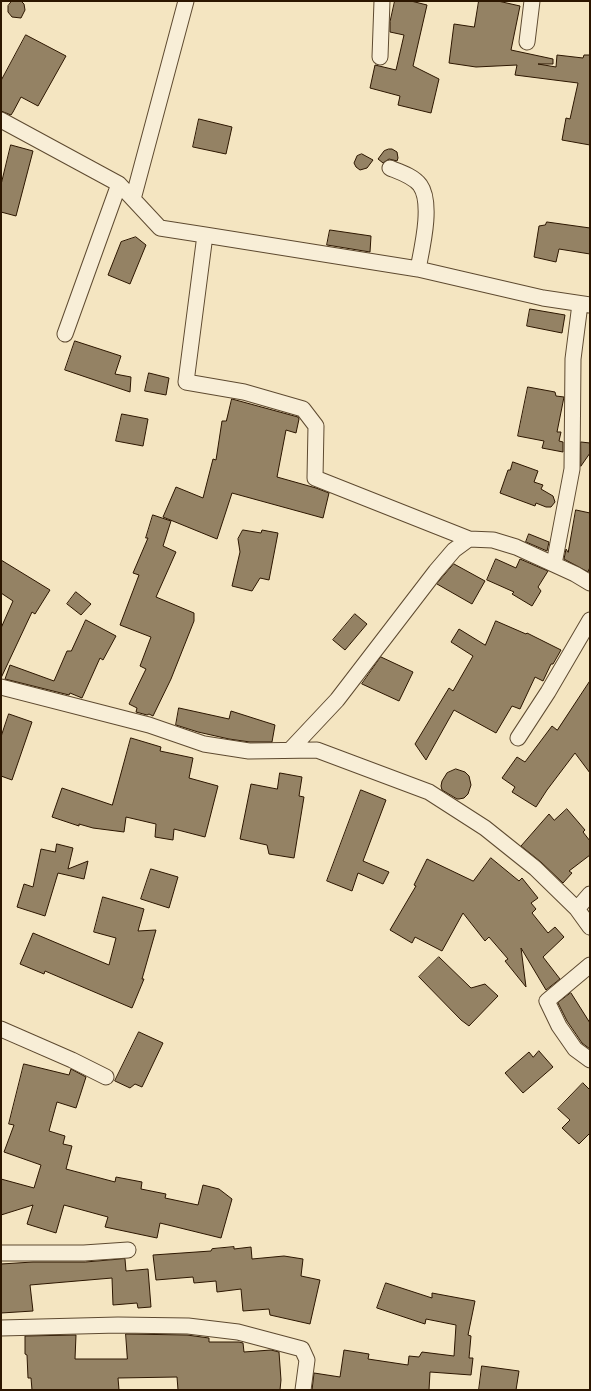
<!DOCTYPE html>
<style>
body{margin:0}
#map{position:relative;width:591px;height:1391px;overflow:hidden;background:#f4e5c1;font-family:"IM FELL English",serif}
canvas{display:block}
.frame{position:absolute;inset:0;border:2px solid #2c1600;pointer-events:none}
</style>
<div id="map">
<canvas width="591" height="1391"></canvas>
<div class="frame"></div>
</div>
<script>
const context = document.querySelector('canvas').getContext('2d');
context.lineJoin = 'round';
function paint(path, color) { context.fillStyle = color; context.fill(path, 'evenodd'); }
function trace(path, color, width, dash) { context.strokeStyle = color; context.lineWidth = width; context.lineCap = dash ? 'butt' : 'round'; context.setLineDash(dash || []); context.stroke(path); }
const building = new Path2D(`
 M12,1h9l3,3 1,6 -4,8 -9,-1 -4,-5v-6z
 M395,1h16l16,4 -14,61 26,13 -8,34 -33,-8 2,-9 -30,-8 5,-23 21,5 8,-35 -14,-3v-10z
 M479,1h19l22,5 -9,44 42,9v5h-15l18,3 1,-12 26,3 1,-3h6v90l-28,-5 4,-22 4,1 8,-36 -63,-8 2,-10 -41,2 -27,-4 5,-39 20,3z
 M26,35l40,21 -28,50 -17,-9 -8,15 -2,3 -10,-4v-30z
 M199,119l33,8 -6,27 -33,-7z
 M11,145l22,6 -17,65 -15,-4v-27z
 M389,149h3l5,3 1,6 -1,3 -8,-2 -6,4 -5,-4 6,-8z
 M362,154l11,6 -6,8 -7,2 -4,-3 -2,-4 3,-7z
 M547,222l43,6v26l-31,-5 -3,13 -22,-5 5,-31 6,-1z
 M330,230l41,6 -1,16 -43,-7z
 M136,237l10,8 -16,39 -22,-9 13,-33z
 M530,309l35,6 -3,18 -35,-7z
 M75,341l46,15 -6,18 16,3 -1,15 -65,-22z
 M149,373l20,5 -3,17 -21,-4z
 M528,387l27,5 1,4 8,1 -7,35h4l-2,9 4,1v10l-21,-4 2,-7 -26,-5z
 M232,399l66,18 1,2 -3,14 -10,-3 -9,47 39,11 13,5 -6,25 -91,-25 -15,46 -54,-22 13,-30 27,11 10,-39 3,1 6,-39h4z
 M122,414l26,5 -5,27 -27,-5z
 M581,442l9,1v10l-9,13z
 M513,462l25,9 -4,11 9,3 -2,4 12,7 2,6 -4,5h-5l-10,-4 -1,3 -35,-13 8,-23h2z
 M576,510l14,3v54l-2,5 -24,-13 2,-10 2,3z
 M153,515l18,6 -8,25 13,6 -20,45 38,16v8l-23,58 -18,37 -4,-2 -2,1 -11,-3 1,-4 -8,-4 17,-35 -6,-3 11,-29 -31,-12 19,-50 -6,-2 15,-35h-2z
 M243,530l18,3 1,-3 16,3 -9,47 -9,-2 -8,13 -20,-5 8,-34 -2,-13z
 M529,534l20,8 -2,9 -21,-9z
 M496,559l20,9 4,-9 28,12 -10,16 3,4 -9,15 -20,-12 2,-2 -27,-12z
 M1,560l49,30 -15,24 -3,-2 -31,66v-50l12,-27 -12,-8z
 M454,564l31,17 -13,23 -35,-20z
 M76,592l15,12 -10,11 -14,-11z
 M355,614l12,10 -22,26 -12,-10z
 M86,620l30,16 -13,24 -3,-2 -18,40 -12,-5 -1,2 -64,-16 5,-14 44,16 13,-30h4z
 M496,621l30,13 1,-1 34,17 -8,14h-2l-8,17 -8,-4 -15,32 -8,-3 -16,27 -42,-23 -28,50 -11,-16 34,-56 4,3 20,-35 -22,-14 8,-13 26,16z
 M381,657l32,15 -14,29 -37,-17z
 M590,681v92l-15,-20 -28,37 -11,17 -24,-15 3,-5 -13,-9 15,-21 8,5 27,-36 5,4z
 M179,708l50,11 2,-8 44,14 -3,17h-22l-21,-3 -31,-7 -22,-7z
 M9,714l23,8 -20,58 -11,-4v-39z
 M131,738l30,9 -1,4 33,7 -4,20 29,8 -13,51 -31,-8 -1,11 -18,-3 1,-13 -30,-7 -2,15 -31,-4 -14,-4v2l-27,-9 10,-29 50,17z
 M456,769l9,3 4,4 2,9 -3,9 -4,4 -5,1h-2l-15,-9 -1,-4 1,-5 5,-8z
 M280,773l22,4 -3,19 5,1 -10,61 -25,-4 -2,-9 -27,-6 11,-55 26,5z
 M361,790l25,10 -23,61 26,11 -6,12 -25,-11 -6,18 -25,-10z
 M567,809l18,21 -2,2 7,9v14l-21,16 3,2 -9,10 -22,-21 -20,-16 28,-32 5,6z
 M57,844l16,4 -5,21 20,-8 -4,18 -26,-6 -13,43 -28,-9 7,-23 9,3 8,-38 14,3z
 M491,858l28,23 3,-3 16,20 -7,5 5,6 -4,4 16,20 7,-6 9,10 -21,20 17,22 -14,11 -25,-42 5,39 -21,-26 3,-2 -19,-22 -4,4 -22,-28 -21,38 -27,-14 -3,6 -22,-13 26,-44 -2,-1 13,-26 46,22z
 M151,869l27,8 -9,31 -28,-9z
 M103,897l41,12 -6,22 18,-1 -14,49h2l-12,29 -87,-37 -1,3 -24,-10 13,-31 76,32 7,-27 -22,-6z
 M439,957l32,31 14,-4 13,12 -29,30 -8,-6 -42,-43z
 M571,993l19,30v26l-8,-6 -15,-22 -9,-18z
 M139,1032l24,11 -21,44 -7,-3 -5,4 -15,-7z
 M539,1051l14,16 -30,26 -18,-20 24,-21 4,5z
 M24,1064l45,11 2,-6 15,8 -10,31 -19,-6 -8,29 16,5 -2,8 9,2 -6,23 49,13 1,-5 26,5 -1,7 25,5 -1,4 33,7 5,-20 16,4 13,10 -11,39 -61,-15 -3,15 -52,-11 3,-10 -44,-12 -8,28 -29,-9 6,-19 -32,10v-36l33,9 7,-23 -37,-13 10,-27 -5,-1z
 M583,1083l7,7v43l-11,11 -17,-16 8,-8 -12,-11z
 M234,1247v2l17,-2 1,12 32,-3 19,3 -2,17 19,4 -10,44 -40,-9 -1,-6 -26,2 -2,-22 -24,3 -1,-11 -22,2 -1,-6 -37,3 -3,-25 58,-4 1,-2z
 M125,1259l1,12 22,-2 3,38 -13,1 -1,-5 -24,2 -1,-27 -82,7 3,26 -32,2v-49l32,-2h52z
 M386,1283l46,15v-5l43,8 -7,34 3,1 -2,22h4l-2,17 -41,-3 -1,18h-117l2,-17 26,4 4,-27 25,4 -1,5 40,6 1,-9 10,1 3,-5 32,4 2,-31 -30,-6 -1,5 -48,-16z
 M126,1334l61,1 22,3v4h30l4,1 1,9 27,-2 8,2 2,28 -1,10h-102l-1,-13 -59,1 1,12h-87l-1,-12h-3l-1,-23 -2,-1v-18l51,-1 -1,24h52z
 M482,1366l37,5 -3,19h-37z`);
paint(building, '#948264');
trace(building, '#2c1600', 1);
const minor = new Path2D(`
 M527,42l5,-41
 M380,57l2,-56
 M1,120l118,64 41,44 45,7 -19,147 58,10 59,17 13,17 -1,52 154,61
 M390,168c10,4 23,8 30,17 13,18 2,63 -2,84
 M133,199l53,-198
 M205,235l213,34 125,29 47,7
 M65,334l54,-150
 M554,564l18,-95 1,-110 7,-55
 M1,687l148,38 55,19 45,7 68,-1 112,42 56,36 50,40 42,41 13,18
 M518,738l30,-46 42,-72
 M290,750l47,-50 99,-129 18,-21 15,-11 24,1 23,7 59,27 15,9
 M577,909l13,-15
 M590,965l-43,36 12,25 16,23 15,11
 M1,1029l71,31 34,17
 M1,1253h83l44,-3
 M1,1328l117,-3 70,1 50,6 64,17 5,11 -4,30`);
trace(minor, '#5e4a30', 17);
trace(minor, '#f8eed7', 15);
</script>
